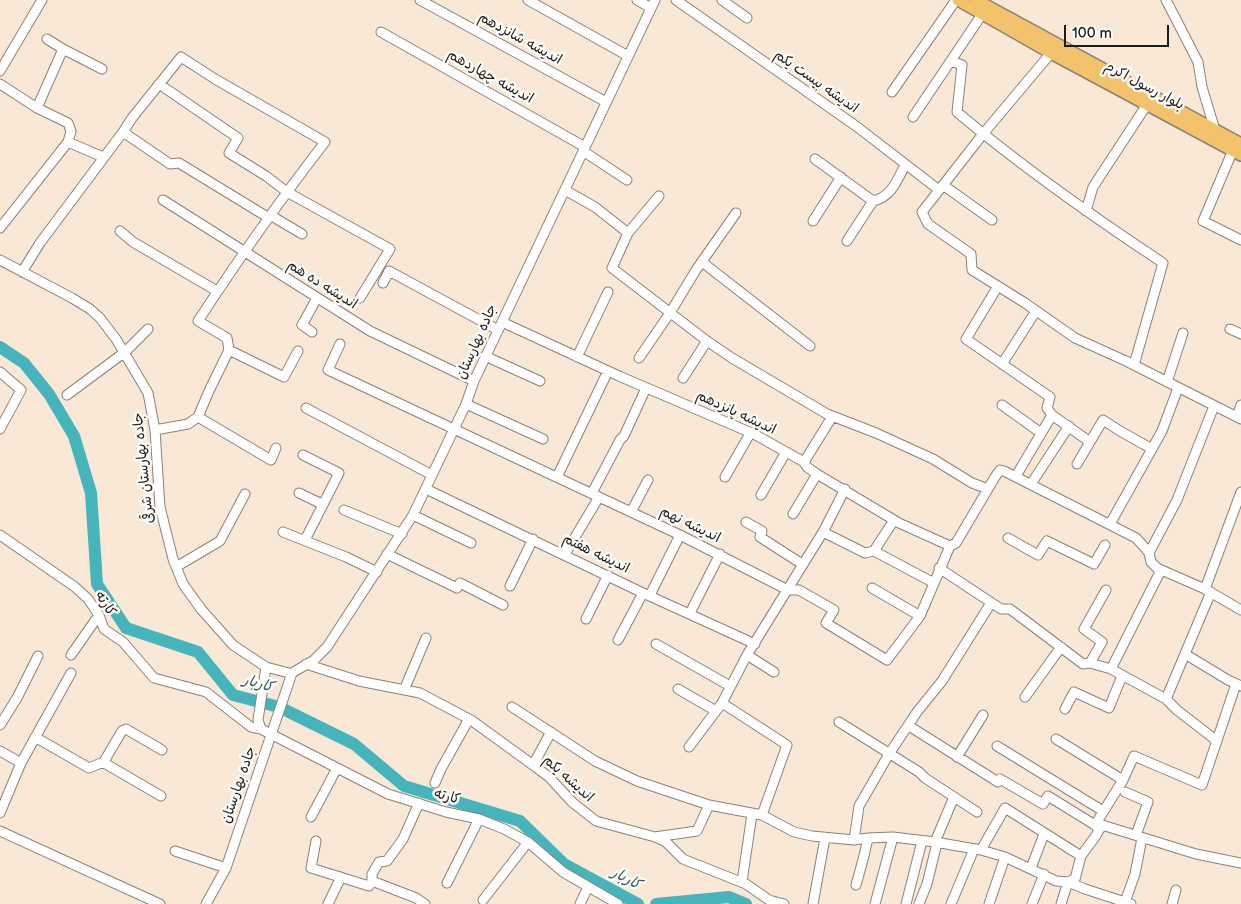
<!DOCTYPE html>
<meta charset="utf-8">
<style>
body{margin:0}
#map{position:relative;width:1241px;height:904px;overflow:hidden;background:#f8e8d5;font-family:"Balsamiq Sans",sans-serif}
canvas{display:block}
.scale{position:absolute;left:1064px;top:25px;width:105px;height:22px;box-sizing:border-box;border:2px solid #1c1c1c;border-top:0;padding-left:6px;font-size:15px;line-height:18px;white-space:nowrap;color:#1c1c1c;-webkit-text-stroke:4px #fdfcf7;paint-order:stroke}
</style>
<div id="map">
<canvas width="1241" height="904"></canvas>
<div class="scale">100 m</div>
</div>
<script>
const context = document.querySelector('canvas').getContext('2d');
context.lineJoin = 'round';
function trace(path, color, width, dash) { context.strokeStyle = color; context.lineWidth = width; context.lineCap = dash ? 'butt' : 'round'; context.setLineDash(dash || []); context.stroke(path); }
function label(font, color, halo, rows, align = 'center') {
  context.font = font + ' "Balsamiq Sans","Playpen Sans Arabic",sans-serif'; context.lineWidth = 5; context.setLineDash([]); context.textBaseline = 'middle'; context.strokeStyle = halo; context.fillStyle = color; for (const [text, x, y, turn = 0] of rows) {
    context.save(); context.translate(x, y); context.rotate((+turn || 0) * Math.PI / 180); context.textAlign = isNaN(turn) ? turn : align; if (halo) context.strokeText(text, 0, 0); context.fillText(text, 0, 0); context.restore();
  }
}
trace(new Path2D(`
 M0,347l24,16 25,31 25,42 17,57 6,91 29,44 72,24 35,43 46,12 75,37 50,42 116,35 44,43 74,40
 M656,904l73,-7 17,7`), '#45b5bb', 12);
const minor = new Path2D(`
 M420,0l186,102
 M528,0l100,56
 M637,0l14,8
 M676,0l180,126 83,64
 M722,0l25,18
 M1166,0l32,62 4,25 13,43
 M381,32l204,115
 M47,39l16,10 39,20
 M1051,53l-68,81 -61,78 6,12 43,30 1,16 53,33 50,35 51,23 115,58
 M951,61l11,4 -5,47c65,55 135,104 206,151l-29,102
 M0,71l42,-71
 M0,84l37,24 31,15 3,8 -3,11
 M159,84l79,54 -9,15 37,23 21,16 103,57 -30,49
 M892,92l64,-92
 M37,108l26,-59
 M913,117l70,-104
 M123,132l47,32 9,-1 90,55
 M1233,150l-30,71 38,19
 M583,151l44,29
 M815,159l58,42
 M943,185l49,35
 M565,190l30,17 33,26
 M659,196l-31,37 -16,35 95,73 25,17 95,56 49,19 57,26 39,24 16,6
 M163,200l207,131 104,50
 M1086,211l7,-24 55,-84
 M270,215l32,19
 M813,221l28,-44
 M0,228l68,-86 35,15
 M120,231l13,11 84,49
 M847,241l26,-40c18,-4 24,-20 32,-36
 M0,260l72,38 18,11 10,9 16,21 32,54 7,37 5,77 13,52 10,25 18,25 32,36 33,22 23,6h3l22,-13 13,-13 86,-132 53,-111 8,-23 181,-381
 M702,262l108,84
 M22,272l18,-29 83,-111 9,-14 49,-61 34,22 110,63c-45,58 -87,118 -127,179l29,17 2,12 -20,41 -11,26 -10,7 -33,6
 M383,283l6,-12 109,59
 M998,286l-32,53 84,58 -3,11 5,7 -36,61
 M502,322l117,54 135,58 50,28 3,5 10,7 82,49 51,23
 M1230,329l11,5
 M312,332l-10,-7 15,-27
 M340,344l-12,26 352,165 102,52 5,3h12l35,20 -8,13 61,37 33,-44 30,-70
 M229,350l55,27 14,-26
 M485,356l55,25
 M577,357l31,-65
 M639,358l31,-45 26,-43 40,-57
 M1002,364l34,-53
 M0,372l21,18 -21,39
 M683,378l24,-37
 M1167,382l16,-49
 M67,395l58,-43 23,-23
 M466,404l77,35
 M1002,405l39,28
 M306,408l126,67
 M1052,415l38,27 13,-22 17,11 32,18
 M198,417l73,43 5,-12
 M1237,417l4,-12
 M303,455l36,18 -34,67
 M804,462l28,-45
 M1077,464l13,-22
 M557,477l51,-106
 M725,477l26,-45
 M1031,484l38,-58
 M426,489l217,104 112,51
 M299,493l23,11
 M592,493l28,-53 4,-4 22,-48
 M761,495l25,-43
 M344,510l58,24
 M631,512l17,-32
 M793,514l24,-40
 M413,515l58,28
 M746,522l16,9 -2,6 42,27
 M1110,524l52,-93 16,-43
 M283,532l63,25 31,15
 M823,532l42,21 9,-2 60,32
 M0,535l75,52 13,12 11,16 5,14 19,13 31,36 52,14 45,35 10,2
 M1008,538l30,17 9,-14 47,23 11,-19
 M950,546l6,-3 39,-66 5,-7 4,1 132,67 9,10 4,5 2,9 6,6 48,21 36,21
 M874,551l20,-31
 M1149,553l28,-53 37,-94
 M387,554l70,34 3,-5 43,22
 M565,554l34,-57
 M176,567l44,-26 25,-47
 M939,568l62,41h9l73,55 7,-1 21,6 55,30 11,11 40,31
 M510,586l23,-47
 M872,588l48,28
 M1205,589l36,-97
 M650,595l30,-60
 M690,613l30,-59
 M586,619l22,-44
 M618,640l25,-47
 M656,644l74,42
 M1185,654l43,26 13,6
 M71,655l28,-40
 M747,655l27,17
 M1090,663l12,-21 -18,-13 22,-39
 M306,664l53,17 61,12 51,27 62,45 16,12 23,25 24,19 59,16 11,5 17,17 63,25 23,16 15,4
 M266,667l-8,53 3,9 127,65 58,18 33,7 25,10 24,13 35,30 55,32
 M1111,669l50,-99
 M678,689l38,22
 M404,690l22,-52
 M1025,697l36,-50
 M1166,699l45,-107
 M722,703l65,42 -25,70
 M512,707l83,54 42,20 72,24
 M1065,709l9,-17 35,16 13,-32
 M839,722l80,50 6,6 52,34
 M0,725l17,-27 21,-42
 M909,726l89,56 2,-3 43,25 5,-8 47,29
 M35,737l54,31 12,-5 5,1 55,32
 M1056,739l67,41
 M997,746l106,65
 M689,747l33,-44 25,-48 76,-123 22,-43
 M0,751l21,12
 M957,757l26,-42
 M103,763l19,-32 4,-2 36,21
 M533,765l18,-33
 M435,783l6,-14 28,-50
 M1125,792l23,10 -12,33
 M0,813l21,-50 50,-90
 M311,817l26,-49
 M1099,829l-4,-4 28,-45 11,-24 68,29 34,-101
 M0,831l160,73
 M655,837l42,-6 12,-26 53,10 32,17 18,4 42,4 14,-2 25,-1 42,5 46,8 24,7 51,24 12,1 7,-3 6,-23 14,-19 7,-12 94,29 45,9
 M854,840l5,-34 30,-52 28,-42 25,-31 49,-78
 M316,841l-5,27 58,18 3,-5 44,17 9,6
 M935,842l19,-45
 M981,850l24,-42 76,48
 M175,851l51,17
 M1031,868l13,-34
 M372,881v-7l7,-12 8,-1 16,-22 16,-36
 M742,882l10,-68
 M447,883l32,-64
 M856,885l8,-29 4,-18
 M483,900l45,-58
 M1125,902l10,-28 7,-36
 M206,904l20,-36 66,-195
 M328,904l13,-27
 M580,904l8,-17
 M813,904l12,-66
 M875,904l18,-67
 M906,904l16,-63
 M919,904l8,-20 10,-41
 M951,904l23,-55
 M989,904l16,-47
 M1032,904l12,-30
 M1061,904l7,-22 17,7 46,15
 M1172,904l4,-14`);
const major = new Path2D(`
 M958,0l93,53 190,102
 M976,0l265,144`);
trace(minor, '#8a8278', 11);
trace(major, '#8a8278', 14);
trace(minor, '#fff', 9);
trace(major, '#f2c36a', 11);
label('14px', '#1c1c1c', '#fdfcf7', [
 ["اندیشه شانزدهم",520,39,29],
 ["اندیشه چهاردهم",490,77,29],
 ["اندیشه بیست یکم",816,82,35],
 ["بلوار رسول اکرم",1144,86,28],
 ["اندیشه ده هم",322,285,32],
 ["جاده بهارستان",477,342,-66],
 ["اندیشه پانزدهم",736,413,25],
 ["جاده بهارستان شرقی",144,468,-96],
 ["اندیشه نهم",690,525,26],
 ["اندیشه هفتم",596,554,26],
 ["کارته",105,604,58],
 ["اندیشه یکم",568,779,42],
 ["جاده بهارستان",239,785,-71],
 ["کارته",447,797,15]
]);
label('italic 15px', '#2e6164', '#fdfcf7', [
 ["کاربار",258,684,16],
 ["کاربار",626,879,28]
]);
</script>
